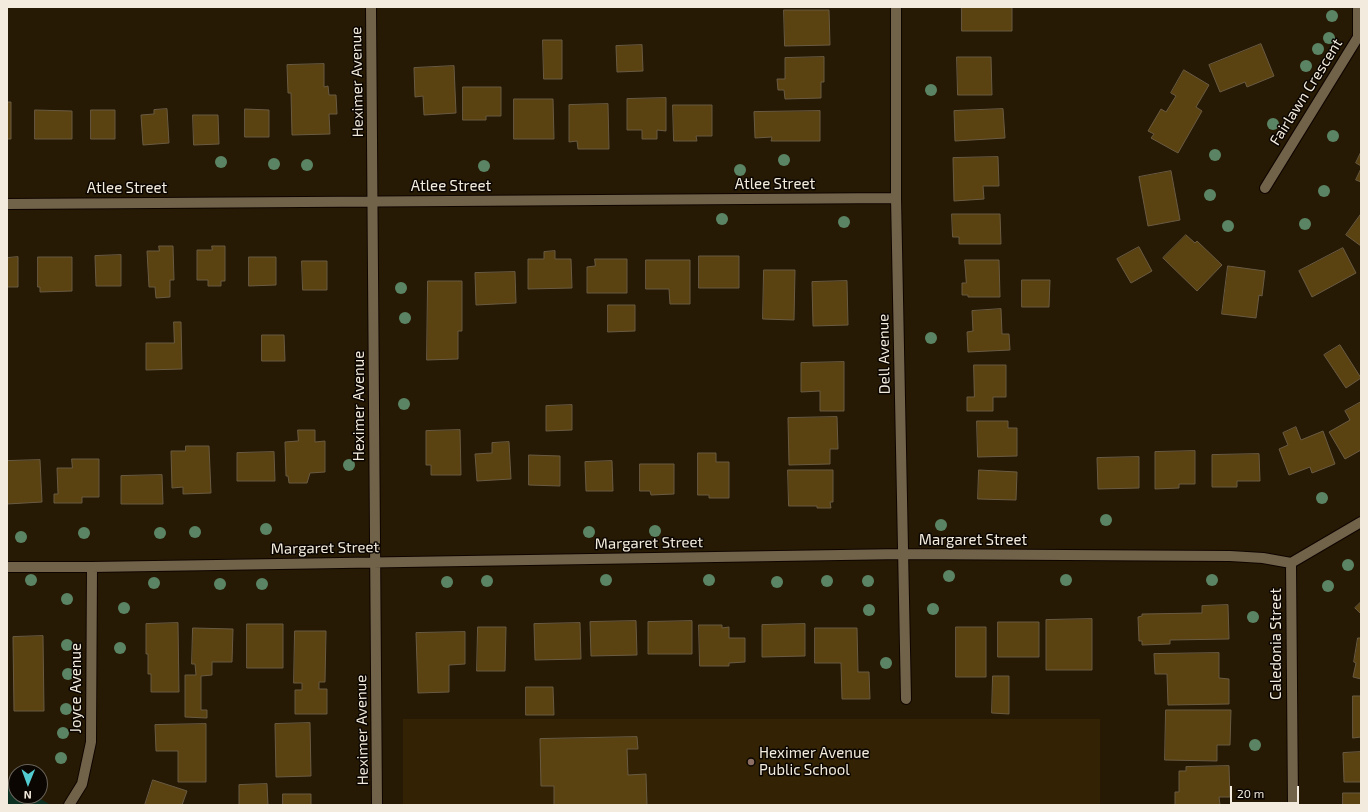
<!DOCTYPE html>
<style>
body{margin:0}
#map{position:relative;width:1368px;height:812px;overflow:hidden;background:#271a04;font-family:"Exo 2",sans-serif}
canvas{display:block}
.frame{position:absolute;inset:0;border:8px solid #f3ebdd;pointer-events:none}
.north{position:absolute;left:8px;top:764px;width:40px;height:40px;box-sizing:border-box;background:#0b0601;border:1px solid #686259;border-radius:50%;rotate:181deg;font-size:11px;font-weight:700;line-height:16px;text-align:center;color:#f3ebdd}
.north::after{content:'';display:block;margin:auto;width:14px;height:18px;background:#52ccd0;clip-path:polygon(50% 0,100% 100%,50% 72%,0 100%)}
.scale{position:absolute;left:1230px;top:786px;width:69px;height:18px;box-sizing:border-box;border:2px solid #f3ebdd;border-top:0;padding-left:5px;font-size:12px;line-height:14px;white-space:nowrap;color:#f3ebdd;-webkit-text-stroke:3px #0b0601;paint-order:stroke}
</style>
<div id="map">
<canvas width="1368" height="812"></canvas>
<div class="frame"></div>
<div class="north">N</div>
<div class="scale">20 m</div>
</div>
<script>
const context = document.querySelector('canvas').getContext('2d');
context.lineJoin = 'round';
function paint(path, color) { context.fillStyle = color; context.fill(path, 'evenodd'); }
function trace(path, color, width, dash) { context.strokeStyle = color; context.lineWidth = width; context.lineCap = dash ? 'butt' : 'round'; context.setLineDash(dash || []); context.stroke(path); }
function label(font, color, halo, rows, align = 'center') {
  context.font = font + ' "Exo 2",sans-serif'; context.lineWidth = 3; context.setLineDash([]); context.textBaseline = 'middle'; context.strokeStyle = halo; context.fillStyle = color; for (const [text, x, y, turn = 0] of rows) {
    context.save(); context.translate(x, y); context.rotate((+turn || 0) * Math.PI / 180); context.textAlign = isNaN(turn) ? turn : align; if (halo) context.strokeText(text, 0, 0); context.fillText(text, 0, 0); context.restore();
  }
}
paint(new Path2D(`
 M403,719h697v86h-697z`), '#332304');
paint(new Path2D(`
 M7,781l9,5v10h19l16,9h-44z`), '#0c3021');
const building = new Path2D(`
 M962,7h50v24h-50z
 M784,10h45l1,35 -45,1z
 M543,40h19v39h-18z
 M1261,44l13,32 -27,11 -2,-5 -25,10 -11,-27z
 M642,45l1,26 -26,1 -1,-26z
 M824,57v25h-3v16l-36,1 -1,-9h-6l-1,-11h8v-21z
 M957,57h34l1,38h-34z
 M324,64v23l4,-1 1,9h7l1,19h-8l1,20 -38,1 -1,-42h-3l-1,-28z
 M454,66l2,47 -32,2 -1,-19 -8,1 -1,-29z
 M1184,70l25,15 -13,22 6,4 -24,42 -27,-15 3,-4 -6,-3 13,-22 5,3 10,-16 -5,-3z
 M463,87h38v29h-15v4h-23z
 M666,98v33l-9,-1v9h-15v-9h-15v-31z
 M514,99h39l1,40h-40z
 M7,102h4v37h-4z
 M608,104l1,45h-31l-1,-8 -8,1v-37z
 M673,105h39v31h-16l1,5h-23z
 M167,109l2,34 -26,2 -2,-30 13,-1v-4z
 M245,109l24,1v27h-24z
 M1003,109l2,29 -50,3 -1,-30z
 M35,110l37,1v28h-37z
 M91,110h24v29h-24z
 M820,111v30h-49l1,-4 -17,1 -1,-26z
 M193,115h25l1,29 -25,1z
 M1361,152v14l-5,-3z
 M998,157l1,29h-16l1,13 -30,2 -1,-43z
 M1361,169v13l-5,-2z
 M1171,171l9,49 -32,6 -9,-49z
 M952,214h48l1,30h-42v-7h-6z
 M1361,214v32l-15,-11z
 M1186,235l9,8 2,-2 25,24 -25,26 -34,-33z
 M159,246h14l1,34h-4v17l-14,1 -1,-11h-6l-2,-36h12z
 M212,246h13v35h-4v5h-13v-6h-11v-30h15z
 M1139,247l13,24 -21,12 -14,-24z
 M1343,248l13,25 -44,24 -13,-26z
 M555,251v8h16l1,29 -44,1v-30h16v-7z
 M121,255v31h-25l-1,-30z
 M699,256h40v32h-40z
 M18,257v30h-11v-29z
 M38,257h34v34l-32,1v-5h-2z
 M249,257h27v28l-27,1z
 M595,259h32v34h-40v-26l8,-1z
 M646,260h44v44h-20l-1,-15h-23z
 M965,260h34l1,37h-32v-2h-6v-12h4z
 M302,261h25v29h-24z
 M1228,266l37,5 -3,25 -3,-1 -3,23 -34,-4z
 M764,270h31l-1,50 -31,-1z
 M515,272l1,31 -40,2 -1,-32z
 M1022,280h28l-1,27h-27z
 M428,281h34v50h-4v28l-31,1z
 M847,281l1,44 -35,1 -1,-44z
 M608,305h27v26l-27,1z
 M1001,309l1,25h7l1,16 -42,2 -1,-20 6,-1 -1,-20z
 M174,322h7l1,47 -36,1v-27h28z
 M262,335h22l1,26h-23z
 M1340,345l21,33 -15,10 -22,-33z
 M844,362v49h-24v-20l-19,1v-29z
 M974,365h32v32h-13v14h-26v-14h7z
 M1361,402v48l-16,9 -16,-27 21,-12 -5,-9z
 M572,405v25l-26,1v-25z
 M837,417l1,32h-8v15l-41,1 -1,-47z
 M977,421h31v7h9v28l-39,1z
 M1296,427l5,13 22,-9 12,33 -23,9 -2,-6 -21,8 -10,-26 9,-4 -5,-12z
 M298,430h17v12l10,-1v31l-15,1 -3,10h-18l-1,-7h-2l-1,-34 13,-1z
 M460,430l1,45h-30v-10h-5v-34z
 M509,442l2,37 -34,2 -2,-27 17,-1v-10z
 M186,446h23l2,47 -28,1v-7l-11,1 -1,-37h14z
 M1195,451v33h-16v4l-24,1v-37z
 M274,452l1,29h-38v-28z
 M698,453h18v9h13v36h-20v-3h-11z
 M1259,454l1,27h-23v6h-25v-32z
 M529,455l31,1v30l-31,-1z
 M1139,457v31l-41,1 -1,-31z
 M72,459h27v38h-17v6h-28v-9h4l-1,-26h15z
 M40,460l2,42 -35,2v-43z
 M612,461l1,30h-27l-1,-29z
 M640,464h34v30l-23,1 -1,-4h-10z
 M788,470h45v32h-3l1,6h-14v-2h-28z
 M979,470l38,2 -1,28 -38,-1z
 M162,475l1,29h-42v-28z
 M1361,602v12l-6,-6z
 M1228,605l1,34 -59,1v4l-28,1v-4h-3l-1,-24 4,-1v-2l60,-1v-7z
 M1092,619v51h-46v-50z
 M636,621l1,34 -46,1 -1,-34z
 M692,621v33h-44v-32z
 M998,622h41v35h-41z
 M178,623l1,69h-28v-18h-3v-20h-2v-30z
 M580,623l1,36 -46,1 -1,-36z
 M247,624h36v44h-36z
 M805,624v32l-43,1v-32z
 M699,625h23v3l7,-1v11h16v24l-16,1v3h-29z
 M478,627h28l-1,44h-28z
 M956,627h30v50h-30z
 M193,628l40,1 -1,33h-20v13l-11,1v34h6v8l-22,-1v-42h11l-1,-11h-3z
 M815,628h42l1,44h11l1,27h-28l-1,-36h-26z
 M295,631h31l-1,51h-6v7h8v25h-32v-24h7v-7h-8z
 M465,632v32l-16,1v27l-31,1 -2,-60z
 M43,636l1,75h-30l-1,-74z
 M1358,638h3v41l-8,-2 3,-14 -2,-1z
 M1219,653v25l10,1v25l-61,1 -1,-31h-12l-1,-20z
 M993,676h16v38l-17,-1z
 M526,687h27l1,28h-28z
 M1353,696h8v41l-8,1z
 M1166,710h65l-1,35h-13v16l-52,-1z
 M310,723l1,53 -35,1 -1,-53z
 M206,724v58h-28v-31h-22l-1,-26z
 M637,737l1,12h-11l1,26 18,-1 1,31h-93v-19h-13l-1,-47z
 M1361,752v30h-17l-1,-29z
 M1229,766l1,31h-11l1,8h-45v-13h4v-21h7v-4z
 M153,780l34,11 -5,14h-37z
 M267,784l1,21h-29v-20z
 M1343,793h18v12h-18z
 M283,794h28v11h-28z`);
paint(building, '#5b4211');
trace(building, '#695b43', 1);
const street = new Path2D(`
 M371,7l6,798
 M896,7v191l10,501
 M1265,188l93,-151v-30
 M7,204l889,-6
 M1291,563l2,242
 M1291,563l70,-41
 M7,567h85l811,-13 327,2 33,2 28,5
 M69,805l13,-21 9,-42 1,-175`);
trace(street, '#0f0500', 12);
trace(street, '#71624a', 10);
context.fillStyle = '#5a8463';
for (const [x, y] of [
 [1332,16],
 [1329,38],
 [1318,49],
 [1306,66],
 [931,90],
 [1273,124],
 [1333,136],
 [1215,155],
 [784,160],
 [221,162],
 [274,164],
 [307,165],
 [484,166],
 [740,170],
 [1324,191],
 [1210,195],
 [722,219],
 [844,222],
 [1305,224],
 [1228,226],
 [401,288],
 [405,318],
 [931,338],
 [404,404],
 [349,465],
 [1322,498],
 [1106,520],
 [941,525],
 [266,529],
 [655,531],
 [195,532],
 [589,532],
 [84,533],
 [160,533],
 [21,537],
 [1348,565],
 [949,576],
 [31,580],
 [606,580],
 [709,580],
 [1066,580],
 [1212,580],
 [487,581],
 [827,581],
 [868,581],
 [447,582],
 [777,582],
 [154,583],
 [220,584],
 [262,584],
 [1328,586],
 [67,599],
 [124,608],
 [933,609],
 [869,610],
 [1253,617],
 [67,645],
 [120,648],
 [886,663],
 [68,674],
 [66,709],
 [63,733],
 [1255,745],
 [61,758]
]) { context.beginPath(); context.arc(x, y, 6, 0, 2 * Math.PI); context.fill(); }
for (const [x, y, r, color] of [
 [751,762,4,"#8d6e63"]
]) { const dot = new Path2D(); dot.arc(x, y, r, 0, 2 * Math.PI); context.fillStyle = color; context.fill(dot); trace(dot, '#0b0601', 1.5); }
label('15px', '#f3ebdd', '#0b0601', [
 ["Heximer Avenue",357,82,-91],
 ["Fairlawn Crescent",1306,92,-58],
 ["Atlee Street",775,184],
 ["Atlee Street",451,186],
 ["Atlee Street",127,188],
 ["Dell Avenue",884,354,-91],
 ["Heximer Avenue",359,406,-90],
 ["Margaret Street",973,540],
 ["Margaret Street",649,543,-1],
 ["Margaret Street",325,548,-1],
 ["Caledonia Street",1276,644,-90],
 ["Joyce Avenue",76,688,-90],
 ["Heximer Avenue",362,730,-91]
]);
label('15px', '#f3ebdd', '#0b0601', [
 ["Heximer Avenue",759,753],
 ["Public School",759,770]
], 'left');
</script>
